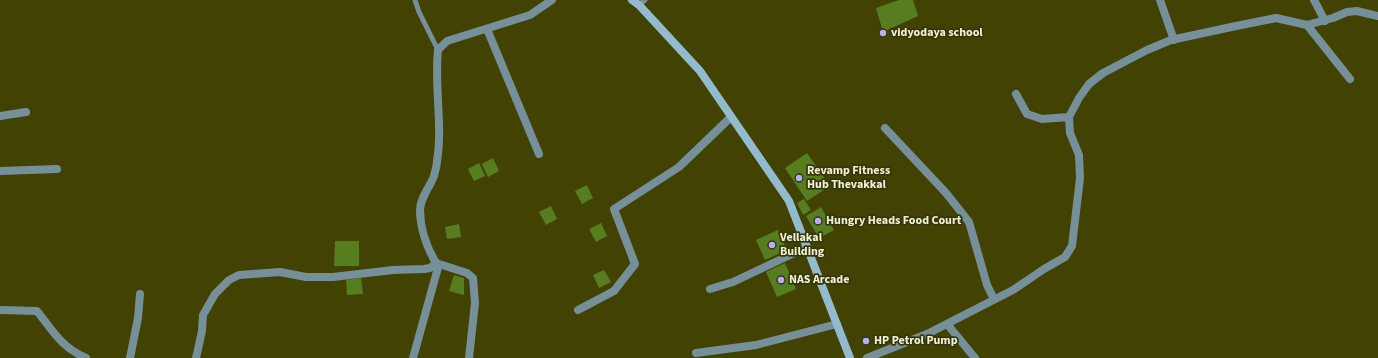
<!DOCTYPE html>
<style>
body{margin:0}
canvas{display:block;background:#424203}
</style>
<canvas width="1378" height="358"></canvas>
<script>
const context = document.querySelector('canvas').getContext('2d');
context.lineJoin = 'round';
function paint(path, color) { context.fillStyle = color; context.fill(path, 'evenodd'); }
function trace(path, color, width, dash) { context.strokeStyle = color; context.lineWidth = width; context.lineCap = dash ? 'butt' : 'round'; context.setLineDash(dash || []); context.stroke(path); }
function label(font, color, halo, rows, align = 'center') {
  context.font = font + ' "Source Sans 3",sans-serif'; context.lineWidth = 3.5; context.setLineDash([]); context.textBaseline = 'middle'; context.strokeStyle = halo; context.fillStyle = color; for (const [text, x, y, turn = 0] of rows) {
    context.save(); context.translate(x, y); context.rotate((+turn || 0) * Math.PI / 180); context.textAlign = isNaN(turn) ? turn : align; if (halo) context.strokeText(text, 0, 0); context.fillText(text, 0, 0); context.restore();
  }
}
paint(new Path2D(`
 M899,0h14l5,16 -35,16 -7,-24z
 M807,153l23,33 -23,15 -22,-33z
 M493,158l6,13 -11,6 -6,-13z
 M479,163l6,13 -11,5 -6,-12z
 M587,185l6,13 -11,6 -7,-13z
 M804,199l7,11 -8,5 -6,-12z
 M551,206l6,13 -11,6 -7,-13z
 M821,207l13,23 -15,8 -13,-22z
 M601,223l6,13 -11,6 -7,-13z
 M459,224l2,13 -14,2 -2,-12z
 M778,230l9,20 -22,10 -9,-20z
 M335,241h24v25h-25z
 M785,263l11,26 -19,8 -11,-25z
 M604,270l7,12 -12,6 -6,-13z
 M454,275l10,3v17l-15,-4z
 M361,278l2,16 -16,1 -1,-15z`), '#567d1e');
trace(new Path2D(`
 M415,0l4,12 19,38
 M639,5l6,-5`), '#758f9b', 5);
trace(new Path2D(`
 M1160,0l14,40
 M1314,0l11,21
 M1307,25l43,54
 M487,29l52,125
 M1016,94l11,20 15,5 27,-2
 M0,116l26,-4
 M885,128l61,65 23,29 18,63 7,14
 M0,171l57,-2
 M436,263l31,10 6,5 2,25 -6,55
 M710,289l23,-7 74,-35
 M0,310l37,1c16,20 24,36 49,47
 M578,310l36,-19 21,-27 -21,-55 65,-42 52,-50
 M947,324l28,34
 M696,353l60,-8 81,-21
 M130,358l8,-40 2,-24
 M196,358l6,-27 1,-16 12,-21 14,-14 10,-5 41,-3 26,5h27l60,-7 31,-1 6,-1 6,-5c-9,-15 -16,-35 -16,-53 0,-12 10,-23 14,-34 1,-5 3,-10 3,-15 6,-37 -3,-74 1,-111l9,-9 83,-26 22,-15
 M413,358l26,-94
 M867,358l60,-24 86,-44 31,-21 21,-12 7,-11 8,-68 -1,-23 -9,-22 -1,-16 10,-19 10,-14 14,-11 44,-23 24,-10 65,-14 40,-8 31,7 26,-7 14,-6 10,-1 21,5`), '#758f9b', 8);
trace(new Path2D(`
 M632,0l7,5 61,66 89,130 61,157`), '#92bbd0', 8);
for (const [x, y, r, color] of [
 [883,33,4,"#b6acf8"],
 [799,178,4,"#b6acf8"],
 [818,221,4,"#b6acf8"],
 [772,245,4,"#b6acf8"],
 [781,280,4,"#b6acf8"],
 [866,341,4,"#b6acf8"]
]) { const dot = new Path2D(); dot.arc(x, y, r, 0, 2 * Math.PI); context.fillStyle = color; context.fill(dot); trace(dot, '#36370b', 1.5); }
label('bold 12px', '#f0f1d4', '#36370b', [
 ["vidyodaya school",891,33],
 ["Revamp Fitness",807,171],
 ["Hub Thevakkal",807,185],
 ["Hungry Heads Food Court",826,221],
 ["Vellakal",780,238],
 ["Building",780,252],
 ["NAS Arcade",789,280],
 ["HP Petrol Pump",874,341]
], 'left');
</script>
